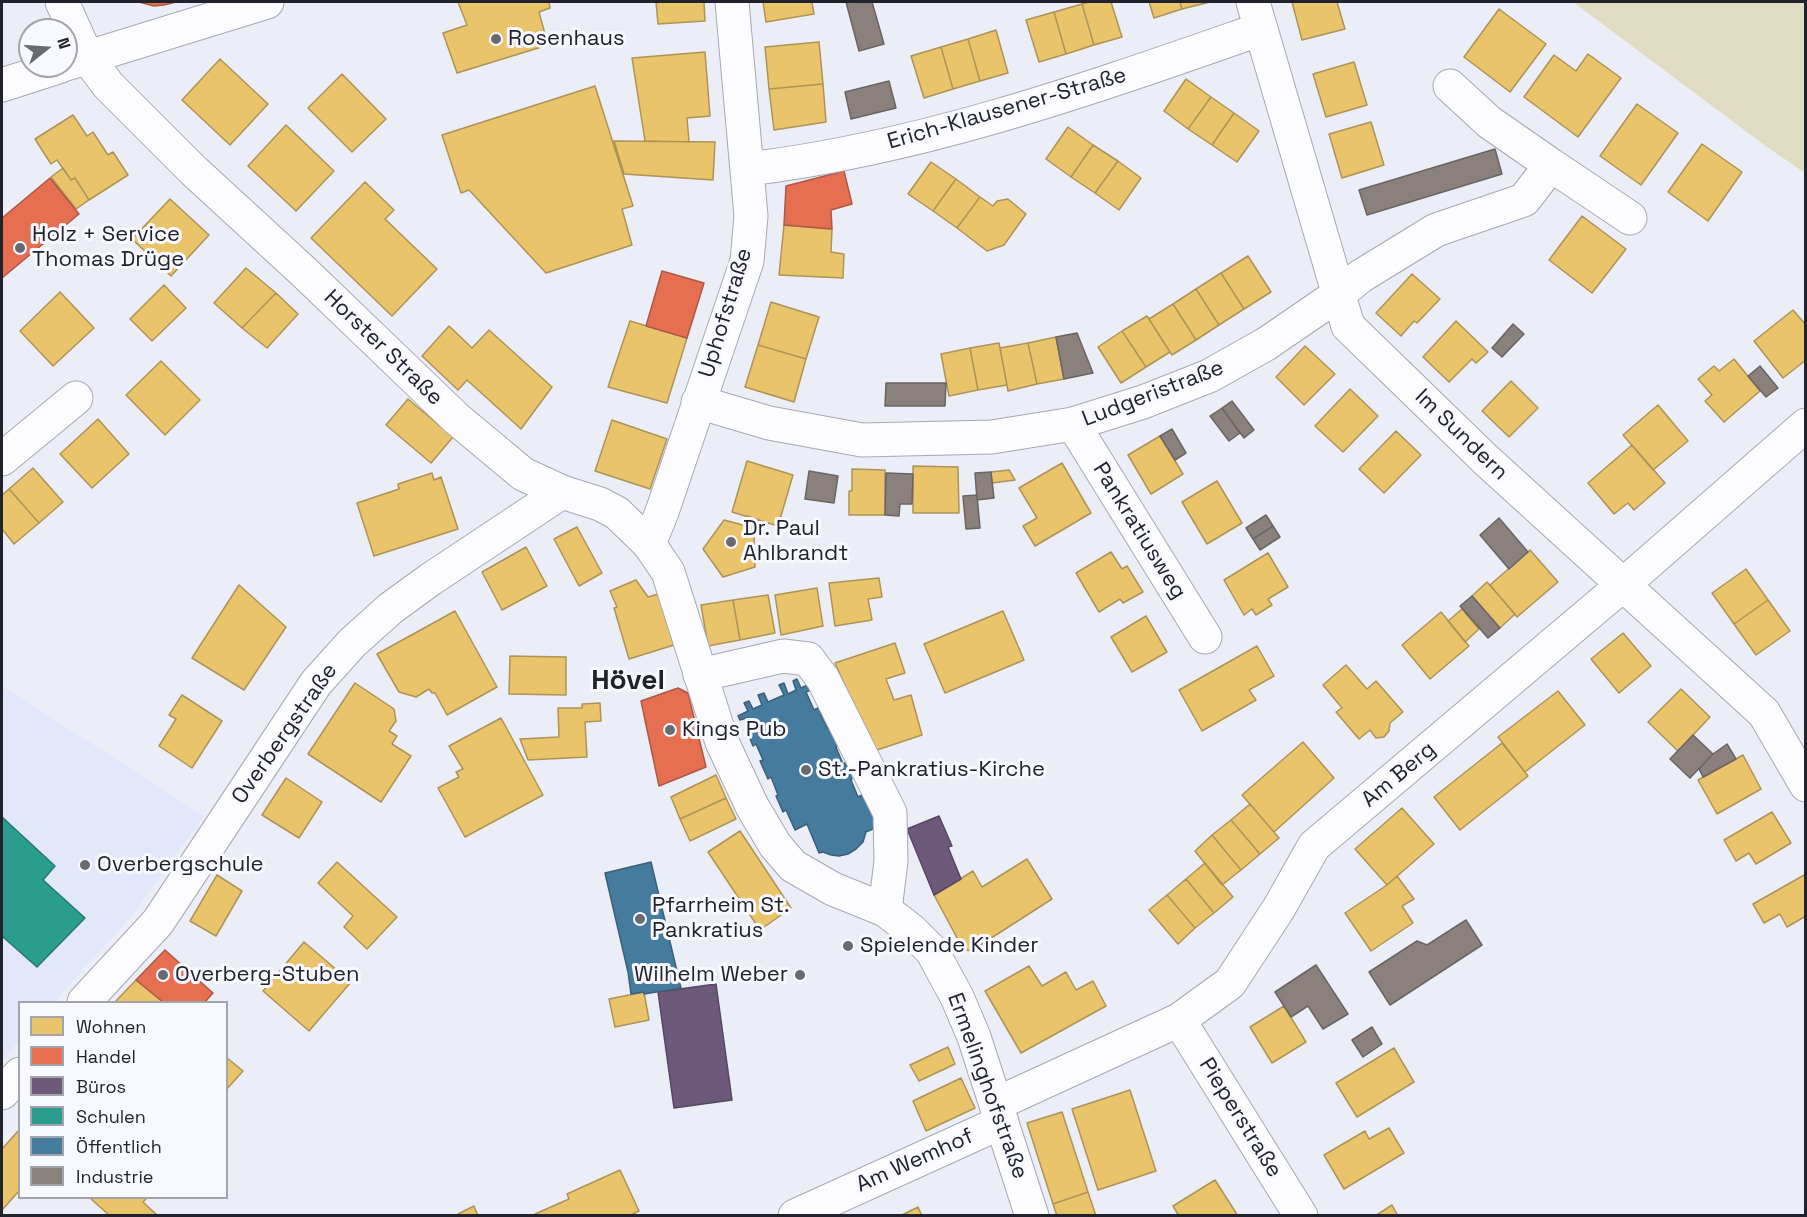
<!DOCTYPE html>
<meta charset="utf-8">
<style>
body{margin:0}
#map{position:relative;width:1807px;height:1217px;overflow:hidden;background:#eceef7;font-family:"Space Grotesk",sans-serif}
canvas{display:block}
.frame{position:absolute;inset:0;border:3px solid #21222c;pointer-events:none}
.legend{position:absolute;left:18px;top:1001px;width:210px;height:198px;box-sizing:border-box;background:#f8f9ff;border:2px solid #a2a3ab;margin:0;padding:8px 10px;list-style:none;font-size:18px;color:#21222c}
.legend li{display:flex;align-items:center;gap:12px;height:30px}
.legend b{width:30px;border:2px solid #a2a3ab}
.north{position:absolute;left:18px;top:18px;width:60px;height:60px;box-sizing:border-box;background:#f8f9ff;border:2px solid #a2a3ab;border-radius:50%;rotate:73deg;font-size:16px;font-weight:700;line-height:24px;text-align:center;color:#21222c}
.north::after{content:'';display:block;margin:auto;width:21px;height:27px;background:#686973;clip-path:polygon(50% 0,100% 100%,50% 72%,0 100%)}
</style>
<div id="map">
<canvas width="1807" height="1217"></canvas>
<div class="frame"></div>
<ul class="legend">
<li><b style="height:16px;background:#e9c46a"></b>Wohnen</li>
<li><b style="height:16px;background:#e76f51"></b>Handel</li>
<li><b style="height:16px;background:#6d597a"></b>Büros</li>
<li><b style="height:16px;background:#2a9d8f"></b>Schulen</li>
<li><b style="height:16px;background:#457b9d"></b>Öffentlich</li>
<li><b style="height:16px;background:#8a817c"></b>Industrie</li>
</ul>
<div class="north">N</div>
</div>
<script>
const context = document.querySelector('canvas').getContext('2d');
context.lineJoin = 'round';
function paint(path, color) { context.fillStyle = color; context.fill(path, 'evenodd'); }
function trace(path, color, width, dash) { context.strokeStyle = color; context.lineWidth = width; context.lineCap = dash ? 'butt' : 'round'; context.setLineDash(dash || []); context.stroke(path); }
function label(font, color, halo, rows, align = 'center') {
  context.font = font + ' "Space Grotesk",sans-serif'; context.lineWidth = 6; context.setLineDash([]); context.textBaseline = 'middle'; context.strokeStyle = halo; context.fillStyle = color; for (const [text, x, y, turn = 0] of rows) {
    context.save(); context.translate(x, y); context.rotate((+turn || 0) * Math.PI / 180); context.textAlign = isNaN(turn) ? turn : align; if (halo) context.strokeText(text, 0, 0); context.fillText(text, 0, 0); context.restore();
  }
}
paint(new Path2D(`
 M2,686l202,130 -70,97 -80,89h-34l-1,39 -17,20z`), '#e3e7fa');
paint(new Path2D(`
 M1573,2h232v171l-38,-26z`), '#dfdcc1');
const homes = new Path2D(`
 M458,2h91l1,6 -11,4 9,33 -91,28 -14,-40 24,-8z
 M656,2h48l1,19 -47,3z
 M763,2h49l2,12 -48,8z
 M1089,2h22l11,35 -28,8 -12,-41z
 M1149,2h31l2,7 -28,9z
 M1180,2h30l-28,7z
 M1292,2h45l8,27 -43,11z
 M1082,4l12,41 -28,9 -12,-42z
 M1499,9l47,35 -36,48 -46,-35z
 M1054,12l12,42 -27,8 -13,-42z
 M996,30l12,43 -28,8 -12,-42z
 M968,39l12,42 -27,8 -12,-42z
 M819,42l4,42 -54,5 -4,-42z
 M941,47l12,42 -29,9 -13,-42z
 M705,52l5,64 -23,2 2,24 -44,-1 -13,-83z
 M1588,54l33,24 -43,59 -54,-40 30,-42 22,16z
 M220,59l48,45 -38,41 -48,-45z
 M1354,62l13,43 -41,12 -13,-43z
 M342,74l44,45 -34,33 -44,-44z
 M1186,79l25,18 -23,32 -24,-18z
 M823,84l3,38 -52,8 -5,-41z
 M595,86l38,120 -11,3 10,36 -86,28 -77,-83 -8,3 -19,-58z
 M1211,97l23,16 -22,32 -24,-16z
 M1637,104l41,29 -37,52 -41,-29z
 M1234,113l25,18 -22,31 -25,-17z
 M73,115l14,21 6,-4 15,23 5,-3 15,23 -39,25 -14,-22 -4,2 -14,-20 -6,4 -16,-25z
 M1371,122l13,43 -42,13 -13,-44z
 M286,125l48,46 -38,40 -48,-45z
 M1068,127l25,18 -22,32 -25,-18z
 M614,141l101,1 -2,38 -89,-6z
 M1702,144l40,28 -34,49 -40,-29z
 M1093,145l25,16 -23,32 -24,-16z
 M1118,161l23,17 -22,32 -24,-17z
 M931,162l25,17 -23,32 -25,-17z
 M63,168l8,12 4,-2 14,22 -13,9 -25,-32z
 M956,179l24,18 -23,31 -24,-17z
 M365,182l29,28 -9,9 52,50 -45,47 -81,-78z
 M980,197l13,9 4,-5 11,-2 18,15 -22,31 -17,6 -30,-23z
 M170,199l39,36 -38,41 -39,-37z
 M1582,216l44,33 -34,44 -43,-33z
 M784,225l48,4 -1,23 13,2 -1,24 -64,-3z
 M1248,256l23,36 -27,17 -23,-36z
 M246,268l30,25 -34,35 -28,-25z
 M1221,273l23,36 -25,16 -23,-36z
 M1412,274l28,25 -23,24 -3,-2 -13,15 -25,-23z
 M164,285l22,23 -34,33 -22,-22z
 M1196,289l23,36 -23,15 -23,-36z
 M60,292l34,36 -41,38 -33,-35z
 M276,293l22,21 -31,34 -25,-20z
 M771,302l48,15 -13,42 -48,-14z
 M1173,304l23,36 -24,15 -23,-36z
 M1793,310l13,15v35l-23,18 -29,-37z
 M1147,316l23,36 -24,15 -24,-36z
 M630,321l57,17 -20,65 -59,-16z
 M1456,321l32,31 -12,11 -4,-4 -23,23 -26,-25z
 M449,326l23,22 17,-18 63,57 -31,42 -54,-49 -9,10 -36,-34z
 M1122,331l24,36 -25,16 -23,-36z
 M1056,337l8,42 -27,5 -9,-41z
 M999,343l8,42 -29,5 -8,-42z
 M1028,343l9,41 -29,7 -8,-43z
 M758,345l48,14 -12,43 -49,-15z
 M1305,346l30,28 -31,31 -28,-28z
 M970,348l8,42 -29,6 -8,-42z
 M1734,359l26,32 -36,31 -19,-21 7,-6 -14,-16 16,-13 5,5z
 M161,361l39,39 -35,35 -39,-40z
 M1511,381l27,27 -29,29 -27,-26z
 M1350,389l28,27 -35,36 -28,-26z
 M408,399l45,38 -22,26 -45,-38z
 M1658,405l30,36 -35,29 -30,-35z
 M98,419l31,35 -37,34 -32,-34z
 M612,420l55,19 -17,50 -55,-18z
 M1396,431l25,24 -37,38 -25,-24z
 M1160,436l23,38 -32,20 -23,-39z
 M1632,445l33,38 -31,27 -6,-7 -14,11 -26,-31z
 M747,461l46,14 -15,51 -46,-14z
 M1062,463l29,50 -56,33 -12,-20 14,-8 -18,-30z
 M913,466l45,1 1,46h-46z
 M33,468l30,34 -24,21 -30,-34z
 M852,469l33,1v45h-36v-24h3z
 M1009,470l6,10 -23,3 -1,-11z
 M432,473l2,7 7,-3 17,52 -84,27 -17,-53 42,-14 -1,-5z
 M1217,481l25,42 -35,21 -25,-42z
 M9,489l30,34 -25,21 -12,-15v-34z
 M747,516l12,4 -5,15 1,32 -32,10 -20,-28 21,-29 19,5z
 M577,527l25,46 -23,13 -25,-47z
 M526,547l21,39 -45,24 -20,-38z
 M1530,550l28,32 -41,35 -27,-32z
 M1111,552l11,17 5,-3 16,26 -20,11 -3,-4 -21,13 -23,-39z
 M1268,553l20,34 -20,12 4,6 -16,10 -4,-6 -8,6 -20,-35z
 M1746,569l22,31 -34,24 -22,-31z
 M879,578l3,19 -14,2 4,21 -37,6 -6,-43z
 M636,580l12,17 10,-3 16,51 -45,14 -15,-51 3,-1 -7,-16z
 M1487,582l28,32 -15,14 -28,-32z
 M239,585l47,42 -42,63 -52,-32z
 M817,588l6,38 -42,9 -6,-40z
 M768,595l7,38 -35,7 -7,-40z
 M733,600l7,40 -32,6 -7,-41z
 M1768,600l22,31 -34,24 -22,-31z
 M1462,609l17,20 -14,13 -17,-21z
 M455,611l42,76 -50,28 -12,-22h-3l-3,-4 -13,8 -17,-5 -22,-38z
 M1003,611l21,49 -79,33 -21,-49z
 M1441,612l28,34 -39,33 -28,-34z
 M1146,616l21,36 -35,20 -21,-35z
 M1623,633l28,33 -32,27 -28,-34z
 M895,643l10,30 -19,6 8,21 17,-5 11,40 -48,16 -39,-88z
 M1257,646l17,30 -25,14 7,10 -54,31 -23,-41z
 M510,656l56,1v38l-57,-1z
 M1346,665l21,24 9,-8 27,31 -13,11 -1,8 -5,6 -8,1 -6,-8 -11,9 -23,-27 6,-4 -19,-23z
 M355,683l39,26 2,12 -7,10 8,5 -5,8 19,12 -30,46 -73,-48z
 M1681,689l29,28 -32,34 -30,-29z
 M1558,691l27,34 -60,47 -27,-35z
 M182,695l40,26 -30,47 -33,-22 17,-27 -7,-4z
 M600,703l1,18 -16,1 2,35 -59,3 -8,-21 39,-2 -1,-29h24v-4z
 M501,718l42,77 -78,42 -27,-49 21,-11 -3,-5 7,-3 -14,-23z
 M1303,742l31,36 -60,54 -32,-37z
 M1502,743l26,33 -68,54 -26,-33z
 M1743,755l18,34 -44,25 -19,-34z
 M716,775l10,23 -46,21 -9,-22z
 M286,778l36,24 -23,36 -37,-23z
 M726,798l10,21 -46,22 -10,-22z
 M1250,804l29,34 -19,16 -29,-34z
 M1402,808l32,36 -47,41 -32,-36z
 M1772,812l19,31 -35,21 -7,-11 -13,8 -12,-21z
 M1231,820l29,34 -19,16 -29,-35z
 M740,831l51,77 -31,22 -52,-78z
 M1212,835l29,35 -19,15 -27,-34z
 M1027,859l25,40 -81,52 -8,-2 -29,-54 39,-24 9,16z
 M337,862l60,55 -30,32 -23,-22 9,-11 -35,-33z
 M1205,863l28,34 -19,16 -28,-34z
 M1806,874v42l-19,11 -7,-13 -16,9 -11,-19z
 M217,875l25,16 -26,45 -26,-15z
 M1397,876l17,23 -12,7 11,17 -42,28 -26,-38 42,-28z
 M1186,879l28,34 -19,15 -28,-33z
 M1167,895l28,33 -17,16 -29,-34z
 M304,942l47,40 -42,49 -46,-40z
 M1029,966l13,20 24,-14 10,18 17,-9 13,25 -85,47 -36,-62z
 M136,980l27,22h-48z
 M644,992l5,28 -34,7 -6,-28z
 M1284,1006l22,36 -34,21 -22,-36z
 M948,1047l7,17 -36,17 -9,-16z
 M1394,1048l20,34 -57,35 -21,-34z
 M226,1057l17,14 -17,19z
 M961,1078l14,30 -49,23 -13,-30z
 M1130,1090l26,81 -58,19 -26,-81z
 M1062,1112l26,80 -35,12 -26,-81z
 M1389,1128l15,25 -60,36 -20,-34 41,-24 4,8z
 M19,1130l1,60 -18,20v-61z
 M620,1170l19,41 -10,5h-93l-1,-2 34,-15 -2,-5z
 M1215,1180l23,36h-59l-6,-10z
 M1088,1192l8,24h-39l-4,-12z
 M90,1198h57l-4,4 15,14h-48z
 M1392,1205l6,11h-23z
 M474,1206l4,10h-19l-1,-2z
 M918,1207l4,9h-22z`);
paint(homes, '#e9c46a');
trace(homes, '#ad9357', 1.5);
const shops = new Path2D(`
 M139,2h37l-12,3 -10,1z
 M844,171l8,33 -21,6 1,19 -48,-4 2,-39z
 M50,178l29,36 -77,64v-60z
 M662,271l42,12 -17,55 -41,-12z
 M678,688l10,5 18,74 -47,19 -18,-85z
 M165,950l48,43 -8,9h-42l-27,-22z`);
paint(shops, '#e76f51');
trace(shops, '#ac5846', 1.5);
const offices = new Path2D(`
 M939,816l13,30 -4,1 13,32 -27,16 -27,-66z
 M716,984l16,116 -58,8 -16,-116z`);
paint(offices, '#6d597a');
trace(offices, '#564863', 1.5);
const schools = new Path2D(`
 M2,817l53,49 -12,14 42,38 -48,49 -34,-30 -1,2z`);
paint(schools, '#2a9d8f');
trace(schools, '#277871', 1.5);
const public = new Path2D(`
 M797,679l4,9 9,-4 3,5 -7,3 8,18 6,-3 3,7 -2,1 7,14 3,-1 7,17 -2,2 7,17 2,-1 7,16 -1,1 7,17 12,-6 14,33 -18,8 -3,10 -7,7 -8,5 -9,2 -8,-1 -8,-3 -4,1 -12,-29 -12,6 -9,-20 -3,2 -7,-16 2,-1 -7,-18 -3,2 -8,-18 3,-1 -7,-16 -3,2 -5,-12 5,-2 -6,-14 -7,2 -2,-4 10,-5 -4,-8 5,-2 4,8 9,-4 -4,-10 6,-2 4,9 16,-7 -5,-10 5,-2 4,11 8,-4 -3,-9z
 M651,862l30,126 -37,6v-2l-13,2 -3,-22 -23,-99z`);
paint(public, '#457b9d');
trace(public, '#3a607b', 1.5);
const industry = new Path2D(`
 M846,2h26l12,42 -25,7z
 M889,81l7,27 -45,11 -6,-27z
 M1495,149l7,25 -135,41 -8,-25z
 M1513,324l11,10 -22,23 -10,-9z
 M1077,333l16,40 -29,6 -8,-42z
 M1760,366l18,22 -12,9 -18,-21z
 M886,383h60l-1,23h-60z
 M1232,401l22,29 -10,8 -22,-30z
 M1222,408l18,25 -11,8 -19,-25z
 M1172,429l14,24 -11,7 -15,-24z
 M809,471l29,5 -4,27 -29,-4z
 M991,472l3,26 -17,2 -2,-27z
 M886,473l27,1 -1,30h-12l-1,12 -14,-1z
 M977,495l3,33 -14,1 -3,-33z
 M1266,515l7,11 -20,13 -7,-11z
 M1499,518l29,34 -19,17 -29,-34z
 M1273,526l7,11 -20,13 -7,-11z
 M1472,596l28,32 -12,10 -28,-32z
 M1693,735l20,19 -23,24 -20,-19z
 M1727,744l9,15 -33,18 -4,-8 14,-15z
 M1466,920l16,25 -92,60 -21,-33 48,-31 10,4z
 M1316,965l32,49 -25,15 -15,-23 -17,11 -16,-25z
 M1372,1027l10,17 -19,13 -11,-17z`);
paint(industry, '#8a817c');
trace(industry, '#6a6464', 1.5);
const minor = new Path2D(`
 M1253,2l95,324 137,133 279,254 42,72
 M66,64l201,-62
 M2,85l59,-19
 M1551,165l79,53
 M748,169c177,-21 346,-82 513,-140
 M698,402l71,21 93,17 130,-3 81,-13 70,-22 66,-26 57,-32 73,-50 22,-18 75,-46 88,-30 27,-35 -62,-43 -39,-36
 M1073,424l132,213
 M2,459l74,-61
 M649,544l13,-32 85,-251 4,-45 -19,-214
 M700,675l83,-19 25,3 15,20 67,134 1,48 -6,49
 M84,1002l74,-80 158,-239 36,-40 39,-35 40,-29 131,-87
 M1179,1020l122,196
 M2,1093l18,-19
 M996,1104l183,-84 51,-37 49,-75 35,-62 310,-262 182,-159
 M795,1216l207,-94`);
const tertiary = new Path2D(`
 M62,2l25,55 21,28 86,86 111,102 152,146 66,55 39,18 38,12 17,9 32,31 19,28 54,170 30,64 23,39 18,21 40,23 52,21 26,20 21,21 25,46 17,40 58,179`);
trace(minor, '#a6a8b1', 35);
trace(tertiary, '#a6a8b1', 35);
trace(minor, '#fcfcfe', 33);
trace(tertiary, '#fcfcfe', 33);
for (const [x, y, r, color] of [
 [496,39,6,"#686973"],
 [20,248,6,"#686973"],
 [731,542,6,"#686973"],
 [670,730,6,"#686973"],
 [806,770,6,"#686973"],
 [85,865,6,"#686973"],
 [640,919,6,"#686973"],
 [848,946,6,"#686973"],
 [163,975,6,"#686973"],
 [800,975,6,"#686973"]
]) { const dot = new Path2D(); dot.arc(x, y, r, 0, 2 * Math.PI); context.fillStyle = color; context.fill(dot); trace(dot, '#f8f9ff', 2); }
label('22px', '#21222c', '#f8f9ff', [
 ["Rosenhaus",508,39],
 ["Holz + Service",32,235],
 ["Thomas Drüge",32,260],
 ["Dr. Paul",743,529],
 ["Ahlbrandt",743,554],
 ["Kings Pub",682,730],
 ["St.-Pankratius-Kirche",818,770],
 ["Overbergschule",97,865],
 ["Pfarrheim St.",652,906],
 ["Pankratius",652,931],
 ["Spielende Kinder",860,946],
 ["Overberg-Stuben",175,975],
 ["Wilhelm Weber",788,975,"right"]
], 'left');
label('22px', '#21222c', '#f8f9ff', [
 ["Erich-Klausener-Straße",1007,109,-16],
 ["Uphofstraße",726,313,-73],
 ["Horster Straße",383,348,44],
 ["Ludgeristraße",1153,394,-21],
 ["Im Sundern",1461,435,44],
 ["Pankratiusweg",1139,531,58],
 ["Overbergstraße",285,734,-55],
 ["Am Berg",1399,775,-40],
 ["Ermelinghofstraße",987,1086,70],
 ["Pieperstraße",1240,1118,58],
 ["Am Wemhof",915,1161,-24]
]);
label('bold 28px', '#21222c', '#f8f9ff', [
 ["Hövel",628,681]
]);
</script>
